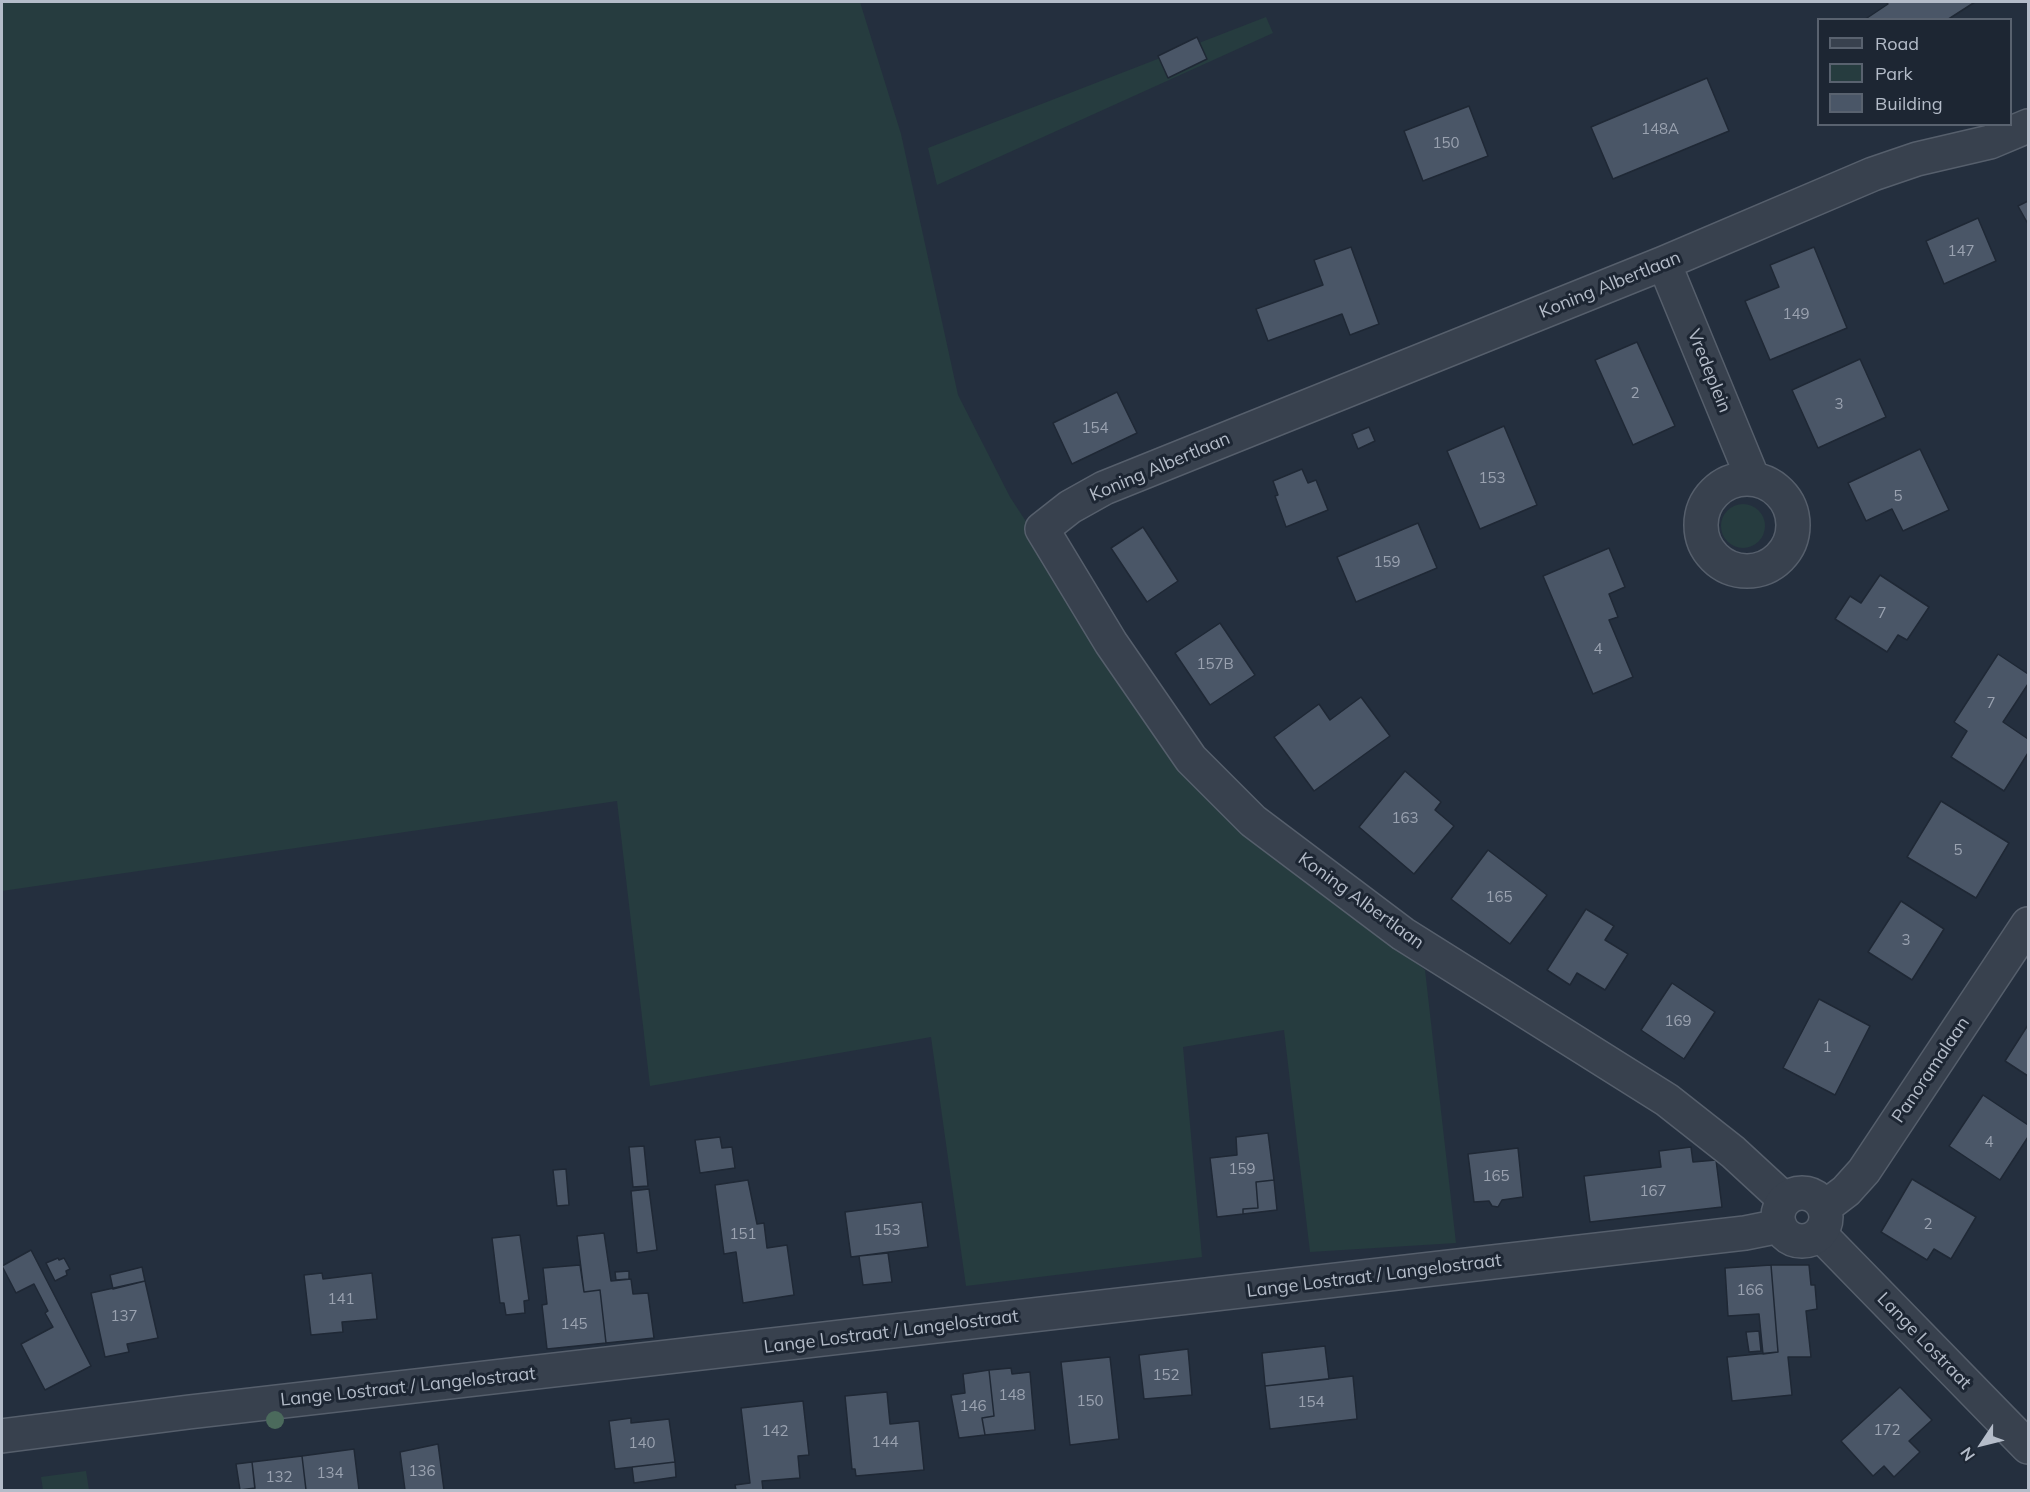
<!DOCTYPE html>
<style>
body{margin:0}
#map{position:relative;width:2030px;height:1492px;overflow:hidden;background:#242f3e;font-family:Mulish,sans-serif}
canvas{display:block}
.frame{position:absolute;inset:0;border:3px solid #b4bcc9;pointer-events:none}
.legend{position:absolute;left:1817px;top:18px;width:195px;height:108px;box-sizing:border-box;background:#1d2633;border:2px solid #59626f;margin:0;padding:8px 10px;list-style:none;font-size:18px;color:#b4bcc9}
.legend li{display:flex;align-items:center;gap:12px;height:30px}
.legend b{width:30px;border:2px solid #59626f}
.north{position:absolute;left:1952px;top:1414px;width:60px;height:60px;-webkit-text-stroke:4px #1d2633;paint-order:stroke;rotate:235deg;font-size:16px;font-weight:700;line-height:24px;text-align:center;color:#b4bcc9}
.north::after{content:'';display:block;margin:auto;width:21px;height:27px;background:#b4bcc9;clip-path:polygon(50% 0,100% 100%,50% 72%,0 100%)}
</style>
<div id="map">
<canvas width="2030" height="1492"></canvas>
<div class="frame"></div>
<ul class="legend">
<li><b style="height:8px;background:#38414e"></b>Road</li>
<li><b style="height:16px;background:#263c3f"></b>Park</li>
<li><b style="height:16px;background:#4a5667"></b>Building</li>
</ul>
<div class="north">N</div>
</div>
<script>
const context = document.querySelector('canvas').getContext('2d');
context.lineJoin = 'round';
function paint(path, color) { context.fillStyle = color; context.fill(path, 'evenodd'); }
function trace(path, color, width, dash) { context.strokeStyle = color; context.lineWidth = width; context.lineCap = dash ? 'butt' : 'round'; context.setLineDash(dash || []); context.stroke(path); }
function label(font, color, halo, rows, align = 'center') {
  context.font = font + ' Mulish,sans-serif'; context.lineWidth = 6; context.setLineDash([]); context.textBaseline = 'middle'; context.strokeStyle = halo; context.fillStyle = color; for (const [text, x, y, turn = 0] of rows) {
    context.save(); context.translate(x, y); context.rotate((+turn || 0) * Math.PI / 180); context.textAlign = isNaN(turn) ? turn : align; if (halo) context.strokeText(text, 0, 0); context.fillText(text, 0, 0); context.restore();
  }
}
paint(new Path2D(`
 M2,2h858l41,132 57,261 52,102 175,268 60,62 180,143 31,273 -146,9 -26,-222 -101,17 19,210 -236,29 -35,-249 -281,49 -33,-285 -615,90z
 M1266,17l7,16 -336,152 -9,-37z
 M1721 526a22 22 0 1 1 44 0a22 22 0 1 1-44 0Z
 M86,1471l3,19h-46l-2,-13z`), '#263c3f');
const building = new Path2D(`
 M1886,2h89l-28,18h-83l24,-16z
 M1197,37l10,22 -39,19 -10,-22z
 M1707,78l22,53 -116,48 -22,-52z
 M1469,106l19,50 -65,25 -19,-50z
 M2028,201v23l-10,-18z
 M1978,218l18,43 -52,23 -18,-43z
 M1351,247l28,77 -29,11 -8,-21 -74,27 -12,-32 67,-24 -9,-25z
 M1814,247l33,81 -77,32 -25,-59 34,-14 -9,-22z
 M1637,342l38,84 -42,19 -38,-85z
 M1860,359l26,58 -68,31 -26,-58z
 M1117,392l20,41 -65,31 -19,-41z
 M1504,426l33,79 -57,24 -33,-78z
 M1369,427l6,14 -17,8 -6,-15z
 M1920,449l29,61 -46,21 -11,-22 -26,12 -18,-38z
 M1302,469l6,14 8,-3 12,30 -42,17 -11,-31 3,-1 -5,-14z
 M1418,523l19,45 -81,34 -19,-45z
 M1143,527l35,54 -31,21 -36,-54z
 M1609,548l16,39 -16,7 9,23 -9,3 24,57 -40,17 -50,-118z
 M1880,575l49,32 -22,33 -9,-5 -11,17 -52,-33 15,-23 11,7z
 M1220,623l35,52 -45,30 -35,-52z
 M1998,654l30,20v10l-25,38 25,17v14l-24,38 -53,-34 16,-26 -13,-9z
 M1361,697l29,39 -76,55 -40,-54 45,-33 11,16z
 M1405,771l36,31 -6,8 19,16 -40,48 -55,-47z
 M1941,801l68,42 -33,55 -69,-41z
 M1488,850l59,45 -37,49 -59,-45z
 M1901,901l43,28 -32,51 -44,-28z
 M1586,909l28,17 -9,14 23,14 -23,36 -28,-17 -7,12 -23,-15z
 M1672,983l43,29 -31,47 -43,-29z
 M1819,999l51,27 -35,69 -52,-27z
 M2028,1025v51l-23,-15z
 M1983,1095l45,30v12l-28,43 -51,-34z
 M1268,1133l6,47 -18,2 2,26 -15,1v5l-26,3 -7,-59 27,-3 -1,-18z
 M720,1137l2,11 10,-1 3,21 -35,5 -5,-33z
 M644,1146l4,40 -15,1 -4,-40z
 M1691,1147l2,15 23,-2 6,47 -132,15 -6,-46 77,-9 -2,-16z
 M1518,1148l5,49 -21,3 -4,7 -6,-1 -3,-5 -15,1 -6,-48z
 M566,1169l3,36 -12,1 -4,-36z
 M1912,1179l64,38 -25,42 -17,-10 -7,11 -46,-28z
 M748,1180l9,44 7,-1 3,25 20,-3 7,50 -51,8 -7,-51 -12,2 -9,-69z
 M1274,1180l3,30 -34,4v-5l15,-1 -2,-26z
 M649,1189l8,61 -20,3 -6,-62z
 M922,1202l6,45 -77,10 -6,-45z
 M604,1233l7,48 20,-2 2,15 15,-1 6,45 -48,5 -6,-53 -16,2 -7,-56z
 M520,1235l9,65 -5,1 1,12 -19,2 -2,-12h-4l-8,-65z
 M31,1250l60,116 -46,24 -24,-46 32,-17 -8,-14 3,-2 -14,-27 -18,9 -14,-27z
 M888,1253l4,29 -29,3 -4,-29z
 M58,1258l1,2 5,-2 6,11 -4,2 1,4 -12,6 -9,-18z
 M580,1265l4,27 16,-2 6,53 -59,6 -5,-44 5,-1 -4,-36z
 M1771,1265l7,87 -15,2 -4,-40 -31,2 -3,-48z
 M1771,1265h38l2,20h4l2,24 -11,2 5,46h-23l4,38 -60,6 -5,-44 51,-5z
 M142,1267l3,14 -32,8 -3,-14z
 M629,1271v8l-13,1 -1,-8z
 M322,1273l1,6 49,-6 5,46 -35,3 1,10 -32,3 -7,-60z
 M145,1281l13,57 -31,6 2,8 -24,5 -14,-64z
 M1759,1331l2,20 -12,1 -3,-20z
 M1325,1346l4,33 -64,7 -3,-33z
 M1188,1349l4,46 -48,4 -5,-44z
 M1110,1357l9,82 -49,6 -9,-83z
 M1011,1368l1,6 18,-2 5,58 -50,5 -3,-17 12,-2 -5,-46z
 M989,1370l5,46 -12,2 3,17 -26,3 -8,-43 14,-2 -2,-19z
 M1353,1376l4,43 -87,10 -5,-43z
 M1900,1387l32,33 -23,21 11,11 -26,25 -10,-11 -11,10 -32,-35z
 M887,1392l3,32 29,-3 5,49 -68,6 -1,-7h-3l-7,-73z
 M803,1401l6,54 -11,1 2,22 -38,3 1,9h-27l-1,-5 15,-2 -9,-75z
 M631,1418v5l38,-4 6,43 -60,7 -6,-48z
 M438,1444l6,46h-39l-5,-38z
 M354,1449l5,41h-53l-4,-34z
 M302,1456l4,34h-51l-3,-28z
 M252,1462l3,26 -15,2 -4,-26z
 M675,1462l1,15 -42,6 -2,-16z`);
paint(building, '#4a5667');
trace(building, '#1f2835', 1.5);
const minor = new Path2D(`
 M1664,263l89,216
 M1701 525a46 46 0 1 1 92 0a46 46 0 1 1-92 0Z
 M1785,1200l-52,-48 -66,-52 -264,-166 -150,-113 -62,-62 -80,-116 -69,-114 28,-22 34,-19 560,-225 209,-89 44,-15 73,-17 38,-16
 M1820,1234l208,213`);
const tertiary = new Path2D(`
 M1778 1217a24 24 0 1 1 48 0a24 24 0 1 1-48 0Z
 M1825,1207l21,-16 18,-20 164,-247
 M2,1436l187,-24 1556,-179 35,-7`);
trace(minor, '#565f6c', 36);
trace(tertiary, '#565f6c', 36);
trace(minor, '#38414e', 33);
trace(tertiary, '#38414e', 33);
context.fillStyle = '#4b6a5c';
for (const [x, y] of [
 [275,1420]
]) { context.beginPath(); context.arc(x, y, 9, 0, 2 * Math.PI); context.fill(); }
label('15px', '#9aa2b0', null, [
 ["148A",1660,129],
 ["150",1446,143],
 ["147",1961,251],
 ["149",1796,314],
 ["2",1635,393],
 ["3",1839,404],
 ["154",1095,428],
 ["153",1492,478],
 ["5",1898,496],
 ["159",1387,562],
 ["7",1882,613],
 ["4",1598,649],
 ["157B",1215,664],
 ["7",1991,703],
 ["163",1405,818],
 ["5",1958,850],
 ["165",1499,897],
 ["3",1906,940],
 ["169",1678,1021],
 ["1",1827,1047],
 ["4",1989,1142],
 ["159",1242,1169],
 ["165",1496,1176],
 ["167",1653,1191],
 ["2",1928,1224],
 ["153",887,1230],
 ["151",743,1234],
 ["166",1750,1290],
 ["141",341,1299],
 ["137",124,1316],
 ["145",574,1324],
 ["152",1166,1375],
 ["148",1012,1395],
 ["150",1090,1401],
 ["154",1311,1402],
 ["146",973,1406],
 ["172",1887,1430],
 ["142",775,1431],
 ["144",885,1442],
 ["140",642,1443],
 ["136",422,1471],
 ["134",330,1473],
 ["132",279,1477]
]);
label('18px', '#b4bcc9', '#1d2633', [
 ["Koning Albertlaan",1610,285,-22],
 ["Vredeplein",1709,371,68],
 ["Koning Albertlaan",1160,467,-23],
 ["Koning Albertlaan",1361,901,36],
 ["Panoramalaan",1931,1070,-56],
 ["Lange Lostraat / Langelostraat",1374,1276,-7],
 ["Lange Lostraat / Langelostraat",891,1332,-7],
 ["Lange Lostraat",1924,1341,46],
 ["Lange Lostraat / Langelostraat",408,1387,-6]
]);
</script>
